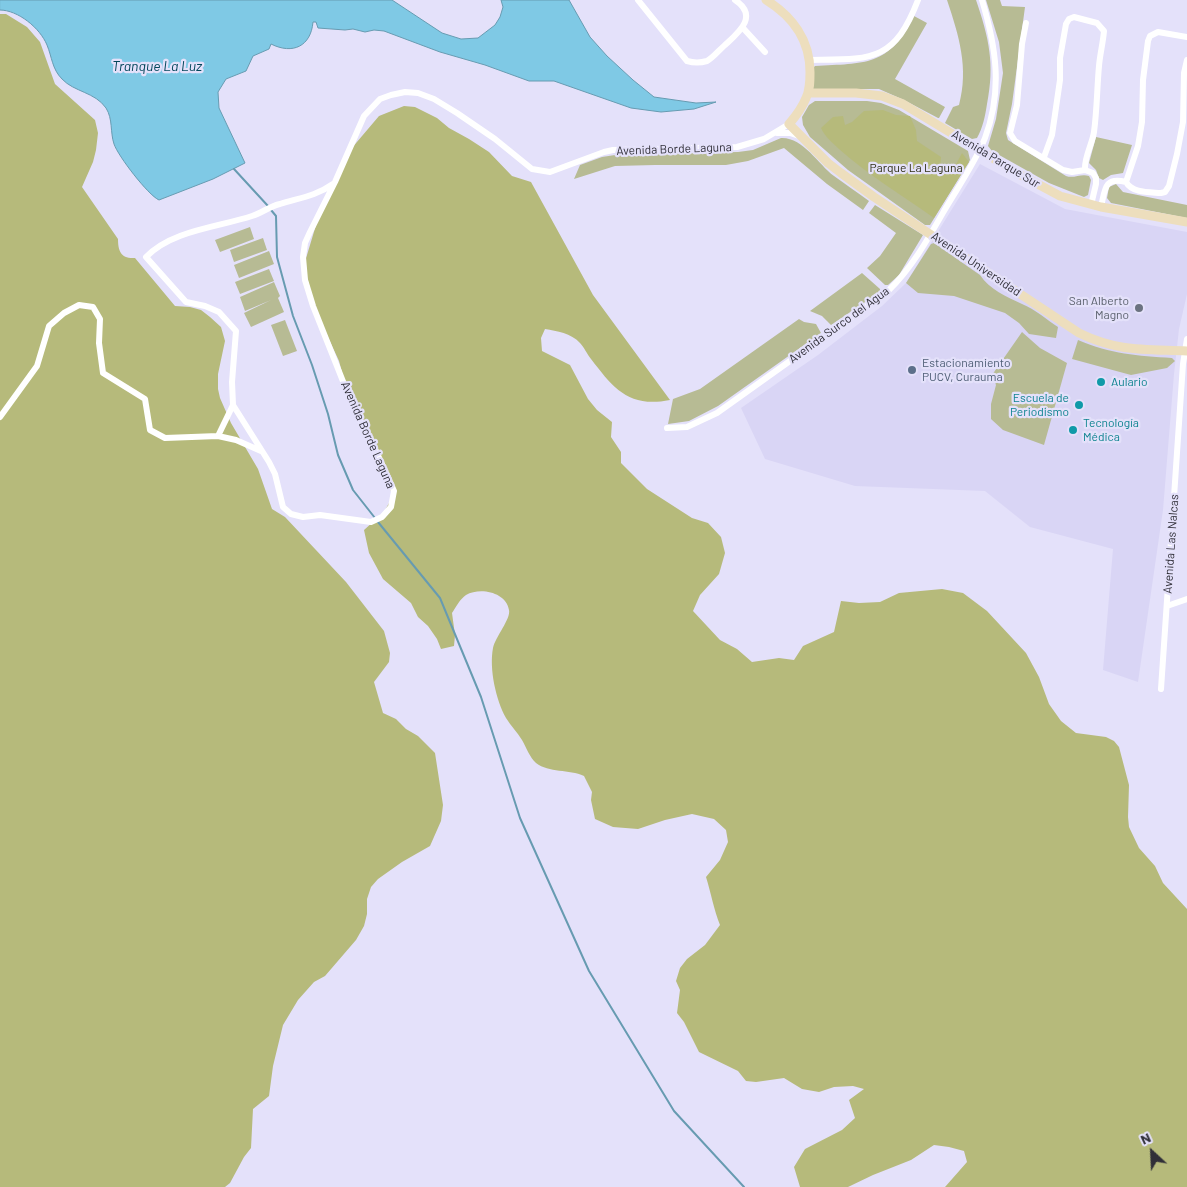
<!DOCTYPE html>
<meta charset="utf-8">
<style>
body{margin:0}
#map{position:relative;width:1187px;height:1187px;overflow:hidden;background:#e4e1fa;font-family:Barlow,sans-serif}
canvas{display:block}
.north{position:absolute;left:1127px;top:1127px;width:50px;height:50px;-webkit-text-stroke:4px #e4e1fa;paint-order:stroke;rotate:335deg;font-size:14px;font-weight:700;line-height:20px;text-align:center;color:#302f38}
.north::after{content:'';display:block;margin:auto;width:18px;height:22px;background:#302f38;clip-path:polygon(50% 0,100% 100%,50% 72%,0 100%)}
</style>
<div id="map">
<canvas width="1187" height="1187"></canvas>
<div class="north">N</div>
</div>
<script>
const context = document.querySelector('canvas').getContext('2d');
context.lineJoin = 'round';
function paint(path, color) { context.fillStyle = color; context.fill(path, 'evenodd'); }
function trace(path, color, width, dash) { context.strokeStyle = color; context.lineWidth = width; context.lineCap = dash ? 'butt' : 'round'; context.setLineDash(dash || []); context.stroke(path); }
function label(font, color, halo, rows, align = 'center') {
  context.font = font + ' Barlow,sans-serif'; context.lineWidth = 4.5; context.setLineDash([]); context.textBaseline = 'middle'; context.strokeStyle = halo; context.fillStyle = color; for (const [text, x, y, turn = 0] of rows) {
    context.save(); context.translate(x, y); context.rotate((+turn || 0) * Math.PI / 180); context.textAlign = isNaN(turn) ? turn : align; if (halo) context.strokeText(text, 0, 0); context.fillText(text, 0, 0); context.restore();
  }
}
paint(new Path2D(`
 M980,164l85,45 122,23v62l-8,35 -5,45 -11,136 -25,172 -35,-12 10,-121 -83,-22 -45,-36 -130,-5 -90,-27 -24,-51 77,-53 64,-49 24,-23z`), '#d9d5f5');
paint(new Path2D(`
 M947,0h29c13,38 19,64 11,104 -2,13 -4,23 -10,34l-5,1 -27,-16 8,-16 6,-2c10,-37 0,-69 -12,-105z
 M986,0h14l2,6 23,1 -13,97 -6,29 2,7 58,36c8,3 15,-3 23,0l2,4 -3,15 -4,2 -35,-14 -57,-32 -4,-5 8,-27 7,-46 -4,-31z
 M914,16l13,7 -32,56 50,28 -6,11h-1l-34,-18 -25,-11h-66v-21l2,-2c50,-3 74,1 99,-50z
 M815,101h52l14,2 18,7 69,41 2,9 -40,65h-5l-77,-55 -38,-33 -7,-12 -1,-8 7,-12z
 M1096,137l36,8 -9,28 -12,2 -8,5 -4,-2 -3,-8 -7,-7z
 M781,138c22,-1 37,26 53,38 11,8 23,16 35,25l-6,9 -36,-26 -43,-36 -36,13 -22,4h-71l-40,1 -41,13 6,-14 22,-8 13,-2 123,-3 15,-2z
 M1116,184l7,8 64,13v13l-76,-15 -4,-5 2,-11z
 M875,205l48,30 -24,40 -11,10h-3l-18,-17 13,-12 16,-23 -27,-20z
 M250,227l4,12 -34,13 -5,-12z
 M263,238l4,12 -33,12 -4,-12z
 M934,243l46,32c9,14 27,22 42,29 13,5 25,16 36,23l-2,11 -27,-4 -10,-11 -14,-10 -51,-17 -36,-3 -12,-10 25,-39z
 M269,251l5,13 -35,14 -5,-13z
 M269,269l5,12 -34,13 -5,-12z
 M862,273l18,16v3l-49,33 -9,-9 -12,-5z
 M274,282l6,14 -2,2 6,14 -33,15 -7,-14 27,-13 -26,11 -5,-14z
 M799,319l5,3 12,2 5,9 -103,73 -29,15 -21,3 5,-25 27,-10z
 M285,320l12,31 -14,5 -12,-31z
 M1022,332l18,16 27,15 -23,82 -41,-15 -12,-11v-15l5,-19 -4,-10z
 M1078,340c33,14 59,16 94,18l3,3 -8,7 -36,7 -59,-16z`), '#b7bb94');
paint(new Path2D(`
 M0,14h6l21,13 13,15 15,42 40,36 3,13 -2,17 -3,12 -11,25 36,52c0,12 3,20 17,19l40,48 15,1 11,3 9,7 11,10 4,14 -7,33v15l2,9 11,25 27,46 14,40 13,8 61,65 38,49 6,22 -1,9 -15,20 9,31 13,6 10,10 12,7 17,17 8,52 -2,16 -11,25 -28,16 -24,17 -7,8 -4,12v15l-3,12 -8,14 -31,36 -11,6 -16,18 -15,25 -10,41 -4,30 -16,13 -2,39 -7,9 -14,26 -5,4h-225z
 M404,106l11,1 22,11 12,10 20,11 20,13 23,24 19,6 62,113 77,105c-41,8 -56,-11 -79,-41 -4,-5 -7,-12 -11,-16 -9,-10 -23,-12 -35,-14l-4,9 1,13 28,14 18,34 9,11 15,12 -1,15 10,15v11l26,26 45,29 16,5 13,14 4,16 -6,21 -19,21 -7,16 27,29 17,9 15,13 27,-4 15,2 9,-14 31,-14 7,-31 18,2 21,-1 19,-9 43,-4 21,4 24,18 39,42 13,24 10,27 12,17 15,12 30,4 8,4 5,6 10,38 -1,32 1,10 10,21 16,18 8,17 24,26v278h-242l22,-25 -3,-11 -15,-4 -15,-2 -23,15 -38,15 -25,12h-48l-6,-20 11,-18 37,-19 13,-12 -6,-18 15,-11 -11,-3 -19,1 -15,5 -17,-3 -18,-11 -28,4 -10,-1 -8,-10 -39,-19 -15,-30 -7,-9 3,-23 -4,-9 4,-13 7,-9 18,-14 15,-20c-6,-15 -9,-32 -14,-48l14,-17 8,-18 -2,-12 -12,-11 -22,-5 -27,6 -27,9 -25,-2 -18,-8 -4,-19 1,-8 -8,-16c-15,-7 -35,-3 -48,-13 -6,-5 -10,-16 -14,-23 -5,-8 -11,-14 -16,-22 -10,-18 -17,-49 -13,-70 2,-11 18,-29 16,-38 -3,-18 -29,-23 -43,-15 -6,4 -10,12 -14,18l3,22 -1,11 -13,3 -4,-10 -9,-13 -10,-9 -7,-14 -28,-24 -14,-26 -5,-23 20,-18 9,-16 -47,-109 -7,-26 -24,-52 -11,-44 12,-40 35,-76 28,-33z
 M883,110l13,5 14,1 6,14 1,11 24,16 -1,14 15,-5 7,-13 7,9 -35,56c-32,-23 -66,-43 -95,-69 -7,-7 -14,-12 -18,-21l12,-11 10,-1 2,9 7,-3 12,-11z`), '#b6ba7b');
const water = new Path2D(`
 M0,0h392l50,33 19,6 17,-1 17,-13 5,-8 3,-10 -2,-7h68l21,37 17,19 26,24 21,17 42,6 20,-1 -22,7 -33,3 -30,-4 -77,-27h-25l-44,-16 -45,-13 -56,-21 -10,-1 -9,2 -12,-3 -8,1 -27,-2 -2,-6h-3c-2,24 -20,33 -42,22l-2,5 -16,7 -7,15 -20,8 -8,13 1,16 26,55 -32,16 -54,21c-11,-5 -41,-44 -45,-56 -4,-12 -1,-25 -8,-36 -11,-16 -32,-16 -44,-29 -10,-10 -10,-22 -15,-34 -7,-17 -29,-35 -47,-35z`);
paint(water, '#7fc9e5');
trace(water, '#679bb1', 1);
trace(new Path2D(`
 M234,169l34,37
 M271,210l5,6 1,41 16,59 19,49 16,49 10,41 15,35 22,28
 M378,522l62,76 41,99 39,121 69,153 85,140 70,76`), '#679bb1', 2);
trace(new Path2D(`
 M638,0l49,61c7,2 13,2 20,0 6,-3 12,-11 18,-16 14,-13 34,-29 10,-45
 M1026,23l-4,21 -5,61 -7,28 5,8 48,29 9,2 13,-2 8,3 3,5v6l-5,21
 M743,28l22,24
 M810,60c60,-1 84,3 108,-60
 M777,133h13l9,3
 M1044,157l8,-22 8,-55v-22l6,-34 3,-5 5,-2 23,6 7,8c-1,12 -4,23 -5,35 -2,22 -2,44 -5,66 -2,13 -10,25 -9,38
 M1126,182l12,-36 4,-24 1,-42 5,-39 2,-5 8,-4 29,5
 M1101,207c4,-17 3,-31 25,-25 6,11 23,10 35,11l4,-1 4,-6 8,-32 6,-32 1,-49 3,-13
 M233,405l36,57 6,12 8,33 8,7 12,3 17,-2 51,7 11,-5 9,-10 3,-16 -18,-40 -22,-42 -41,-103 -8,-26 -2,-23 2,-14 5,-11 25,-50 29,-66 16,-17 11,-4 14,-3 13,1 16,6 23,14 38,26 37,30 18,3 54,-20 9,-2 124,-3 27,-8 25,-15
 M0,417l37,-51 12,-40 15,-13 15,-8 14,2 7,12 -1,24 4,30 42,26 5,31 15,8 53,-2 18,4 25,11
 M667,428l20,-1 30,-14 171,-122c23,-22 40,-52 56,-80 14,-24 31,-48 41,-73 18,-48 11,-91 -3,-138
 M218,436l15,-31 -1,-23 4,-51 -17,-19 -14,-6 -19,-4 -40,-45c26,-27 73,-30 106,-41 10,-3 18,-10 28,-12 19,-6 36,-8 53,-20
 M1167,606l20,-7
 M1161,689l22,-325 4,-25`), '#fff', 6);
trace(new Path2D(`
 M766,0c26,16 44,40 44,72 0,9 0,18 -4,26 -4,10 -10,18 -17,26l39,39 13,10 33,24 205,136c39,19 66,16 108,18
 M808,93h48l26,3 21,8 116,70 41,22 41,11 86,15`), '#eddebd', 9);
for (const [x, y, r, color] of [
 [1139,308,5,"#6b7280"],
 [912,370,5,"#5c6f8a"],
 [1101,382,5,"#0f9aa8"],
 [1079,405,5,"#0f9aa8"],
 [1073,430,5,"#0f9aa8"]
]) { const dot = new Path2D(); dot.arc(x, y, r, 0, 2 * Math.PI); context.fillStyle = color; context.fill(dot); trace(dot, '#e4e1fa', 2); }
label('12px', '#302f38', '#e4e1fa', [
 ["Avenida Borde Laguna",674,149,-2],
 ["Avenida Parque Sur",996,159,31],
 ["Avenida Universidad",976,264,34],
 ["Avenida Surco del Agua",839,325,-36],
 ["Avenida Borde Laguna",368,435,66],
 ["Avenida Las Nalcas",1171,544,-86]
]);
label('12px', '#2d2e12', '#e4e1fa', [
 ["Parque La Laguna",916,168]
]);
label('12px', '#5b616d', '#e4e1fa', [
 ["San Alberto",1129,301],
 ["Magno",1129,315]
], 'right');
label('12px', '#4e5e75', '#e4e1fa', [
 ["Estacionamiento",922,363],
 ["PUCV, Curauma",922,377]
], 'left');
label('12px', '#0d838f', '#e4e1fa', [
 ["Aulario",1111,382],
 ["Escuela de",1069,398,"right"],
 ["Periodismo",1069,412,"right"],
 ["Tecnología",1083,423],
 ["Médica",1083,437]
], 'left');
label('italic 14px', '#02465a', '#e4e1fa', [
 ["Tranque La Luz",157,66]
]);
</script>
